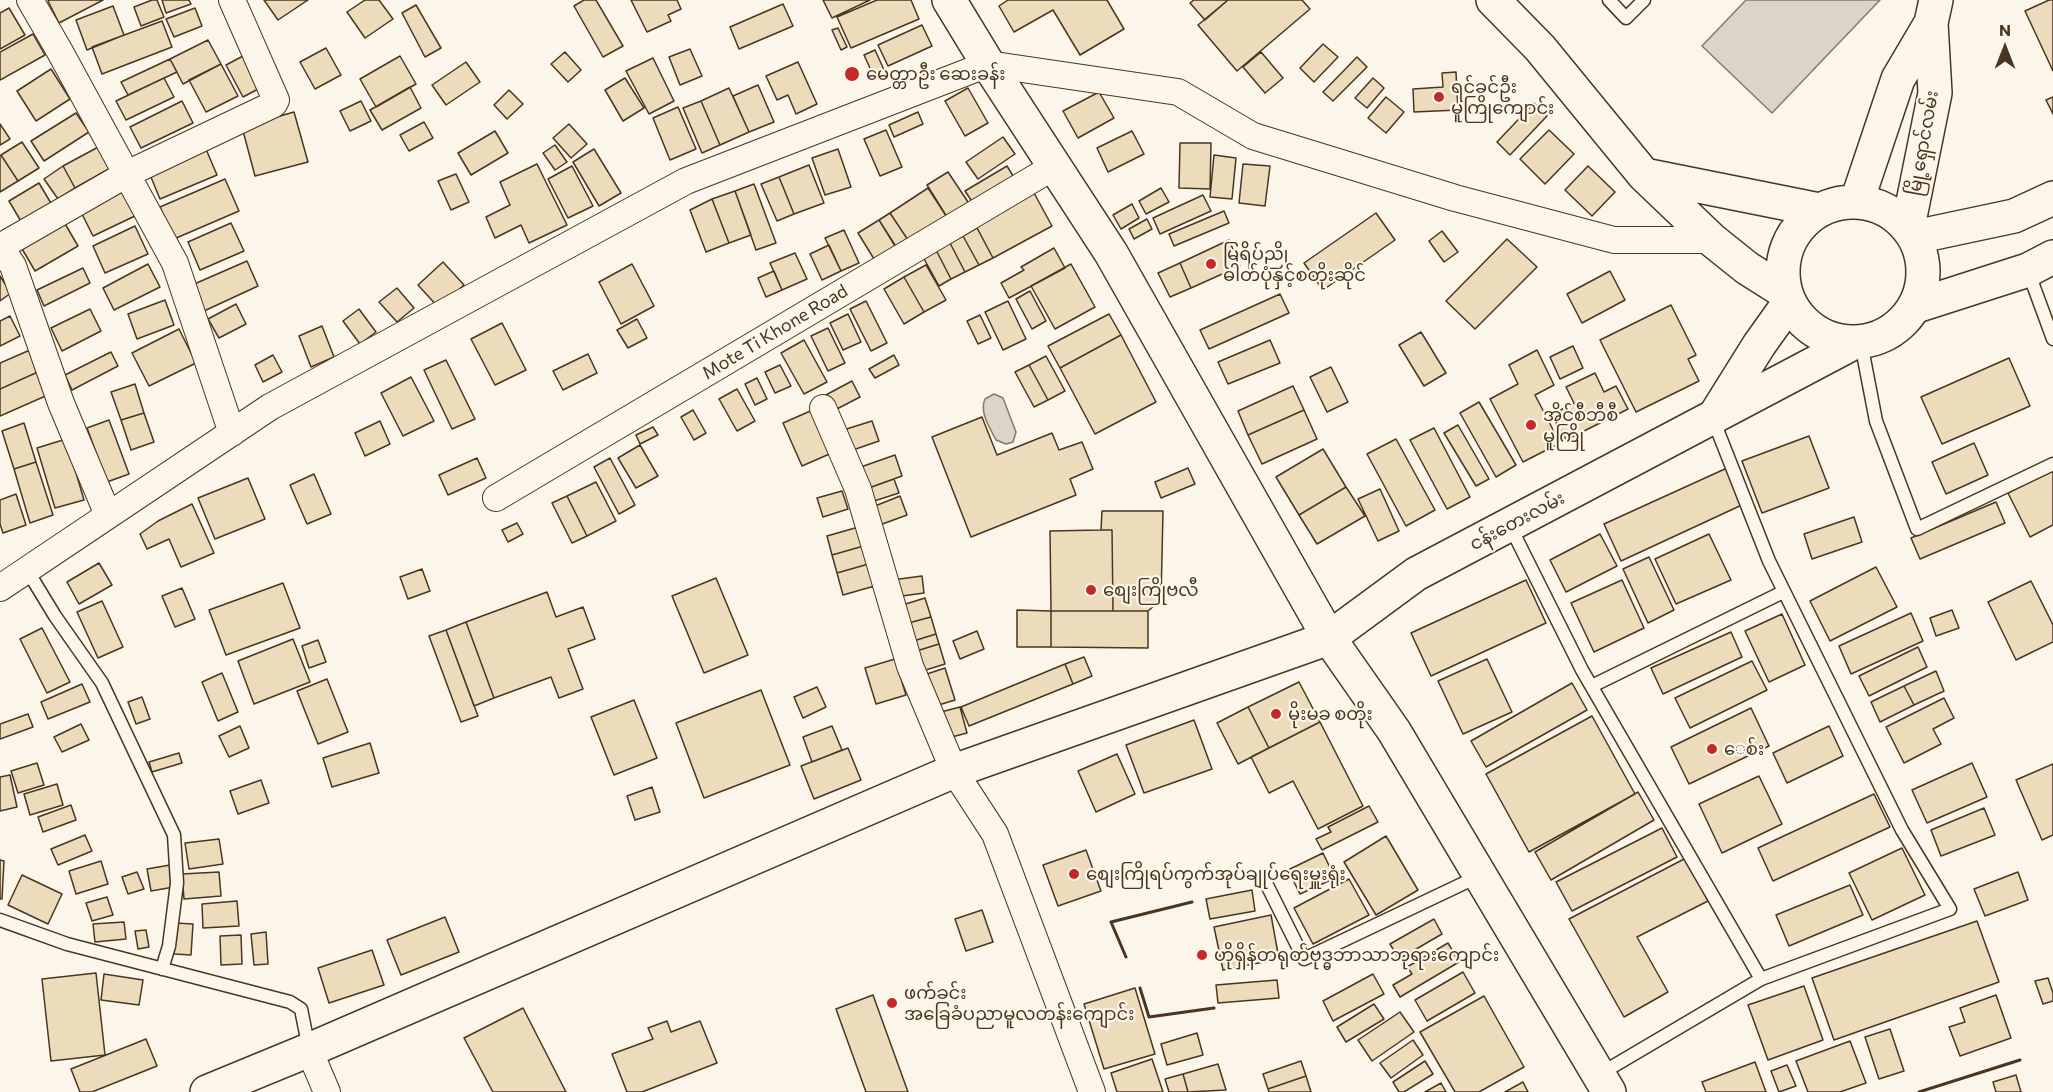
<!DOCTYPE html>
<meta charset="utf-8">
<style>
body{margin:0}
#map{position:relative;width:2053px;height:1092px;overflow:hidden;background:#fbf6e9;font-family:Commissioner,sans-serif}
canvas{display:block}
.north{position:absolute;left:1975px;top:18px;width:60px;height:60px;-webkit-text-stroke:4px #fbf6e9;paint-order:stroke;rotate:0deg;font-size:16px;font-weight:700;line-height:24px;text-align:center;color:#4a3520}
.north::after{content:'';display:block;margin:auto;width:21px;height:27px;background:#4a3520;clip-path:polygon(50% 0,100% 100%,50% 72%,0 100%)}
</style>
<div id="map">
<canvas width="2053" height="1092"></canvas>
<div class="north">N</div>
</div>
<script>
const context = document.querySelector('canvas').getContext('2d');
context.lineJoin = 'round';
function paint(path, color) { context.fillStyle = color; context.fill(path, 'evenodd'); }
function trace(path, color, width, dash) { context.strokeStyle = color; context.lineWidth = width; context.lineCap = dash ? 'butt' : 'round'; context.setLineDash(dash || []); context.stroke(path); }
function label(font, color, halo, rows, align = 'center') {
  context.font = font + ' Commissioner,"Noto Sans Myanmar",sans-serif'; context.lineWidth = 4.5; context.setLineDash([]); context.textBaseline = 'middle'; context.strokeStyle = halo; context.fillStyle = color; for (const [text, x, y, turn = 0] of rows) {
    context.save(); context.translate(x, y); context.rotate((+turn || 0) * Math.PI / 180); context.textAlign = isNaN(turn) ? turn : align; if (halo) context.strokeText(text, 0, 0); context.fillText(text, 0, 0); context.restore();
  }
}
const water = new Path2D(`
 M1746,0h134l-108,113 -70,-67z
 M994,394l9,4 13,34 -3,10 -7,2 -10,-4c-6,-12 -17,-28 -11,-41z`);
paint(water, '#dcd4c6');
trace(water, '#887966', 1.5);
const building = new Path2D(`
 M50,0h53l-44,23 -11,-22z
 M152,0h5l7,17 -23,9 -7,-19z
 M162,0h27l2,4 -25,9z
 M264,0h44l-30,20z
 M365,0h14l14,19 -28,19 -18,-26z
 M584,0h12l27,46 -20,11 -29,-51z
 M631,0h46l4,9 -13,6 3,6 -24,11z
 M823,0h47l-38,18z
 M877,0h34l8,19 -68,29 -14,-31z
 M1008,0h99l17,29 -44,26 -27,-45 -39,22 -15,-26z
 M1194,0h34l-23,20 -15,-17z
 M1228,0h74l8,9 -73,62 -39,-46z
 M2049,0h4v71l-28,-60z
 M783,4l10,22 -54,23 -9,-22z
 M416,5l25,43 -16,9 -23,-44z
 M113,6l11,29 -37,15 -11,-30z
 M9,8l16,27 -25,14v-36z
 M195,8l7,18 -28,11 -8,-18z
 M162,21l10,26 -70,27 -10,-27z
 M922,25l10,21 -44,20 -10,-21z
 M838,28l9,19 -6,3 -9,-20z
 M33,34l12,21 -45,25v-28z
 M208,40l13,24 -38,20 -13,-25z
 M1323,44l15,13 -24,25 -14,-14z
 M326,48l15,27 -26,14 -15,-27z
 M690,49l12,27 -22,9 -11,-28z
 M875,50l10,22 -11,5 -10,-22z
 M565,52l16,18 -13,12 -17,-18z
 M1261,52l22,26 -18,15 -22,-26z
 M245,55l17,32 -19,10 -17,-32z
 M400,56l16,28 -40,23 -16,-28z
 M1357,57l10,10 -34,34 -10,-9z
 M653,58l21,43 -25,13 -23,-43z
 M170,59l7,13 -49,23 -7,-13z
 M466,62l14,20 -34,23 -14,-20z
 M798,62l19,42 -21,10 -8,-19 -11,5 -11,-24z
 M221,64l17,32 -32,16 -17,-32z
 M51,69l19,30 -34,22 -19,-30z
 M1456,72l2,38 -44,2 -1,-23 30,-2 -1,-14z
 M164,78l10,19 -48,23 -10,-19z
 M625,78l19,30 -21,13 -18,-31z
 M1373,78l11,10 -17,20 -12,-10z
 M758,85l16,37 -25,10 -16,-36z
 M410,87l11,21 -39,22 -12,-20z
 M729,88l20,44 -29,13 -19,-44z
 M968,88l20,35 -23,13 -20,-35z
 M509,90l14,14 -16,15 -13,-14z
 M1099,92l15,26 -36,20 -15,-27z
 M1386,97l18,15 -18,21 -18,-15z
 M2053,97v17l-7,-14z
 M182,101l11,22 -52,25 -11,-21z
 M361,101l10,20 -21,10 -10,-20z
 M701,101l19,44 -18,8 -19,-45z
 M1534,103l13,13 -37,39 -13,-13z
 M678,107l18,42 -26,11 -17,-42z
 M294,112l14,50 -53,14 -13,-49z
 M918,112l5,12 -29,13 -5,-12z
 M76,113l13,19 -45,29 -13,-20z
 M424,122l9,16 -24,13 -9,-16z
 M0,124l10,15 -10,6z
 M569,124l18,20 -16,14 -18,-20z
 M886,130l16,37 -22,9 -16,-37z
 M1549,130l25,24 -29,30 -25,-25z
 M495,131l13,22 -37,22 -13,-22z
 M1132,131l12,23 -36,18 -11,-24z
 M1003,137l12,17 -37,25 -12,-17z
 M22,142l17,26 -21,13 -17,-26z
 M203,142l14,33 -57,24 -14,-34z
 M1180,143h31l-1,46 -31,-1z
 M102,145l12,21 -39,22 -12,-22z
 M555,145l12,17 -12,8 -12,-17z
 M594,149l27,44 -22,13 -26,-44z
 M838,149l13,38 -26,8 -13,-37z
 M1,155l17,26 -18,11v-36z
 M1214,155l22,3 -4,41 -22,-2z
 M537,164l30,61 -38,18 -8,-18 -26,13 -9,-21 24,-12 -10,-23z
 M1243,164l27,2 -5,40 -26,-3z
 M809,165l15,38 -30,11 -15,-37z
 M63,166l12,22 -17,11 -14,-20z
 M572,166l21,40 -25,12 -20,-39z
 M1007,166l11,18 -41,25 -12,-18z
 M1588,166l27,26 -23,24 -27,-26z
 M948,172l26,39 -22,14 -25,-40z
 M456,174l13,28 -18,8 -13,-29z
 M779,177l15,37 -17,7 -16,-37z
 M225,179l14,32 -65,28 -14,-32z
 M39,183l13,22 -30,18 -13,-22z
 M123,184l14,31 -44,21 -15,-30z
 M754,184l22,59 -20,7 -21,-59z
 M928,188l24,37 -38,24 -24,-36z
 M1161,188l8,14 -23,12 -7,-13z
 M735,191l16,44 -22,8 -17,-44z
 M1034,193l18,33 -59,32 -18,-34z
 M1203,195l8,16 -51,23 -7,-16z
 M712,199l17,44 -23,9 -16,-42z
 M1132,204l7,14 -18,11 -8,-14z
 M1224,211l5,12 -55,23 -5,-12z
 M890,213l24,36 -12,7 -23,-36z
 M1376,213l19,27 -72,50 -19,-27z
 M1147,219l5,10 -18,10 -5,-10z
 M879,220l21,34 -21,13 -21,-34z
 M64,222l14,24 -43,25 -14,-24z
 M231,223l13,28 -44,19 -12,-28z
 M135,226l13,28 -43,19 -12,-27z
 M977,228l16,30 -14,7 -16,-29z
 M844,230l15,33 -18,8 -16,-33z
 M1442,231l16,21 -14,10 -15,-21z
 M963,236l16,29 -14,7 -15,-29z
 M1507,239l30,28 -62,62 -29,-28z
 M1229,240l11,26 -49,22 -11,-25z
 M950,243l15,29 -14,7 -15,-29z
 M829,245l12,26 -19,9 -12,-26z
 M1054,248l11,20 -56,30 -8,-15 23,-13 -3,-3z
 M936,250l15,29 -12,7 -16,-29z
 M795,253l12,26 -25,11 -12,-27z
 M247,261l11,25 -54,25 -12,-26z
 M443,262l21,23 -25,23 -21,-23z
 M1180,263l11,25 -21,9 -12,-24z
 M148,264l12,23 -46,23 -11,-22z
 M632,264l22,42 -33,18 -22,-42z
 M1071,264l24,43 -40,22 -24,-43z
 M926,265l20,35 -22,12 -20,-35z
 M83,268l7,15 -46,23 -7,-16z
 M774,271l8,19 -16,7 -8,-19z
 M1610,271l15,29 -43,23 -15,-29z
 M0,276l11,17 -11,8z
 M904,277l20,35 -20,12 -20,-35z
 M397,288l17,20 -17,14 -18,-20z
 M1030,291l16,30 -14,8 -16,-30z
 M1280,294l9,19 -80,36 -9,-19z
 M165,300l9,25 -37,14 -9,-25z
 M866,301l21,42 -16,8 -21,-42z
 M1008,301l18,38 -23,11 -18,-38z
 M236,304l10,20 -27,14 -11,-19z
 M1671,305l25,50 -8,4 11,22 -63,31 -36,-72z
 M90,309l11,22 -39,20 -11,-23z
 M359,309l17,23 -16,12 -17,-23z
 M848,314l13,28 -18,8 -13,-27z
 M1109,314l12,21 -61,33 -12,-22z
 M980,315l11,23 -13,6 -11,-23z
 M10,316l10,20 -20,10v-25z
 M637,319l10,19 -19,10 -11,-18z
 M502,323l24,47 -31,15 -24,-46z
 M322,326l12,31 -23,10 -12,-31z
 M828,328l17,35 -17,8 -17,-35z
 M179,329l17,34 -47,23 -17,-33z
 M1421,332l25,41 -22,13 -25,-41z
 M1121,335l35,67 -61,32 -35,-66z
 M804,340l23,42 -23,12 -23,-41z
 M1270,340l10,23 -52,21 -10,-22z
 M1573,346l10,22 -23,11 -10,-22z
 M30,350l10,21 -40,18v-26z
 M1537,350l17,35 -19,10 25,48 -37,19 -33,-63 28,-15 -9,-19z
 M111,352l7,14 -46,24 -7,-15z
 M588,354l9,19 -34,17 -10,-19z
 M273,355l9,17 -19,10 -8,-17z
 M894,355l5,10 -24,13 -6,-9z
 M1046,356l19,35 -17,9 -19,-35z
 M2009,358l21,48 -88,38 -21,-47z
 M446,360l29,59 -23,10 -28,-59z
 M780,365l11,21 -16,7 -10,-21z
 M1029,365l19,35 -14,7 -19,-35z
 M1331,367l17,35 -21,10 -17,-35z
 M40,371l10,23 -50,22v-27z
 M1595,373l9,19 12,-6 12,23 -62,31 -13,-26 21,-11 -8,-16z
 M411,377l23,44 -31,15 -22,-43z
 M757,378l10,21 -12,6 -10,-21z
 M852,381l8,16 -29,15 -9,-15z
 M135,384l9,29 -23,7 -10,-28z
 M1293,386l11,24 -56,25 -10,-24z
 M737,389l18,32 -18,10 -18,-32z
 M1479,402l37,63 -20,12 -36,-64z
 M815,409l19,43 -32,14 -19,-43z
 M693,410l13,23 -12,7 -13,-23z
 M1304,410l13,29 -55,25 -14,-29z
 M144,413l10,29 -23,8 -10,-30z
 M982,417l15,38 55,-22 7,17 23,-8 11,27 -23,10 6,16 -105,42 -39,-100z
 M109,420l20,54 -22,8 -20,-54z
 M380,421l10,23 -25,12 -10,-23z
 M872,421l7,20 -32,11 -7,-21z
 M24,423l12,39 -22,7 -12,-38z
 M1458,425l31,54 -13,7 -32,-53z
 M653,427l5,8 -18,9 -4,-9z
 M1434,428l36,69 -23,12 -37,-69z
 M1809,436l20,52 -67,25 -20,-52z
 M66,439l18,61 -29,8 -18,-60z
 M1396,439l39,71 -29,16 -39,-72z
 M1974,443l14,32 -42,19 -14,-32z
 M640,445l18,31 -22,12 -18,-30z
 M1323,449l23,38 -47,28 -23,-38z
 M895,455l7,21 -36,13 -8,-21z
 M477,458l9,20 -38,17 -9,-20z
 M610,458l25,47 -16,9 -25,-47z
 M36,462l17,53 -23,8 -16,-54z
 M1188,468l7,16 -34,14 -6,-16z
 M1727,468l17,36 -123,57 -17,-37z
 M2053,470v55l-23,12 -22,-44z
 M314,474l17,40 -24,10 -17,-39z
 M248,478l17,41 -50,20 -17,-41z
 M894,479l5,14 -28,9 -5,-13z
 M596,482l20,39 -29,15 -20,-40z
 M1346,487l19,29 -48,28 -18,-29z
 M1380,489l19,42 -21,10 -20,-42z
 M842,491l6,18 -25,8 -6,-19z
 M16,494l10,31 -23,8 -3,-9v-24z
 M567,496l20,40 -15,7 -20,-40z
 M900,496l7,19 -30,11 -7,-18z
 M1996,502l9,21 -85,36 -9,-21z
 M192,504l22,49 -33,14 -12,-28 -22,10 -7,-15 18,-13z
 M1102,511h61l-2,89 -13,11h-35l-1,-81h-11z
 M1854,517l8,25 -50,17 -8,-25z
 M517,523l6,11 -15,8 -6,-12z
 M862,526l5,19 -35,10 -5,-19z
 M1101,530h11l1,81h-62l-1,-80z
 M1600,534l17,32 -51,26 -16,-32z
 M1709,534l22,46 -55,24 -21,-45z
 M867,545l5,18 -35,10 -5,-18z
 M1649,557l25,53 -26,13 -25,-54z
 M99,563l13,22 -33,19 -12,-22z
 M872,563l6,22 -35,10 -6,-22z
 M1876,567l21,40 -67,34 -20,-40z
 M422,569l8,22 -22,8 -8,-22z
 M922,576l2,17 -29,4 -3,-17z
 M716,578l32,77 -44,18 -32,-77z
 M1526,580l20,43 -115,53 -20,-43z
 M1622,580l22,48 -50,24 -23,-49z
 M2031,581l22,44v17l-37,18 -28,-58z
 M283,583l17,45 -74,27 -17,-45z
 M182,588l13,31 -20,8 -13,-31z
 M547,592l9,25 27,-10 12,32 -27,10 15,40 -24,9 -8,-21 -57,21 -28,-76z
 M925,598l6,19 -30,8 -5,-18z
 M102,601l21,46 -25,11 -21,-46z
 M1017,610l34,1v36h-34z
 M1952,610l7,18 -23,8 -6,-18z
 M1051,611h97v37l-97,-1z
 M1911,613l12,28 -72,33 -12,-28z
 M1782,614l23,51 -36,17 -24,-51z
 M931,617l5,17 -29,9 -6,-18z
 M466,622l28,76 -20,8 -28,-76z
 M42,628l28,54 -23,11 -27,-54z
 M446,630l32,86 -17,6 -32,-86z
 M977,631l7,18 -24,10 -7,-18z
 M1731,632l11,25 -79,37 -12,-26z
 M936,634l3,10 -29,9 -3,-10z
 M293,639l17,43 -56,22 -16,-43z
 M318,640l8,22 -17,6 -7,-22z
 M939,644l6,20 -29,9 -6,-20z
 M1918,647l9,20 -58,29 -10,-20z
 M1084,657l8,19 -19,8 -8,-20z
 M895,659l11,36 -30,9 -11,-36z
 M1487,659l25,53 -49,22 -25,-53z
 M1752,661l15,29 -77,38 -15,-30z
 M1065,664l8,20 -104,42 -8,-19z
 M945,668l10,32 -23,7 -11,-31z
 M1936,671l8,20 -30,14 -10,-19z
 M222,673l16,39 -20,9 -16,-39z
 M327,679l21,53 -30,12 -21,-53z
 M1299,682l21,40 -51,26 -21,-41z
 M1572,683l15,27 -101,57 -15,-26z
 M82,684l8,18 -42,17 -7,-17z
 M1904,686l10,19 -34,17 -9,-20z
 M817,687l9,20 -23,11 -9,-21z
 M761,690l29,75 -86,33 -28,-75z
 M142,697l8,22 -14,5 -8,-22z
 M1944,698l10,20 -21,11 8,15 -37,19 -18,-36z
 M634,700l23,58 -43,17 -23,-58z
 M960,707l7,26 -19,5 -7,-26z
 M1248,707l21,41 -31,16 -21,-41z
 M1751,708l18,38 -80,38 -18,-37z
 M28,714l5,13 -33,12v-15z
 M1592,716l43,78 -106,58 -43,-78z
 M1194,720l18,49 -68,24 -18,-48z
 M1320,722l43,84 -45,23 -25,-48 -24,12 -18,-36z
 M81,724l8,16 -27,12 -8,-15z
 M240,726l9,22 -20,9 -10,-21z
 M832,726l10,24 -30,12 -9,-25z
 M1829,726l14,30 -56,27 -14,-30z
 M370,743l9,30 -47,14 -9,-29z
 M848,748l13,32 -47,19 -13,-33z
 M179,753l3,10 -30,9 -3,-10z
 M1117,754l18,40 -39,18 -18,-41z
 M37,763l7,22 -26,8 -7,-22z
 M1972,763l15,34 -60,26 -15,-33z
 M2053,764v71l-11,5 -26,-60z
 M10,775l7,32 -17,4v-34z
 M1759,776l23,48 -60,29 -23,-49z
 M261,780l8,23 -31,11 -8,-23z
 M57,784l6,21 -33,10 -6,-21z
 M652,787l8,25 -25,8 -8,-24z
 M1638,792l16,28 -103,60 -16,-28z
 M1874,794l16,33 -117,54 -15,-33z
 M71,805l5,15 -33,12 -5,-15z
 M1369,806l9,16 -56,28 -6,-11 15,-7 -3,-5z
 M1984,808l11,27 -54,21 -10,-26z
 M1662,828l15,29 -105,54 -16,-29z
 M85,835l7,16 -34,14 -7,-16z
 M1386,836l32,54 -42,25 -32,-53z
 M219,839l4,25 -34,5 -4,-26z
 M1902,848l23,47 -53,25 -23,-47z
 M1086,850l15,41 -43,15 -15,-41z
 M1323,853l12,25 -35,16 -12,-24z
 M1686,858l22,43 -71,36 31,55 -44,25 -55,-98z
 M0,860l4,1 -2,38h-2z
 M101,861l7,23 -32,10 -7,-23z
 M170,865l4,22 -23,4 -4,-22z
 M137,872l7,17 -16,5 -6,-17z
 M219,872l2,24 -37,3 -2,-25z
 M2018,872l10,28 -43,16 -11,-27z
 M22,875l40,19 -14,30 -40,-19z
 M1349,879l20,36 -56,29 -19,-36z
 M1850,885l13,30 -74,31 -13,-31z
 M1252,890l3,21 -45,8 -4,-20z
 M107,897l6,18 -21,6 -6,-18z
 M237,901l2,25 -36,2 -1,-24z
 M982,910l11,32 -27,9 -11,-32z
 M1271,915l8,44 -56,11 -9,-43z
 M445,917l14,35 -58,23 -14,-35z
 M1434,919l8,15 -43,25 -9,-15z
 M1977,921l22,61 -165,58 -22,-62z
 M124,922l2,17 -31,3 -2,-18z
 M175,923l18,1 -2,31 -17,-1z
 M146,930l3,17 -11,2 -3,-18z
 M266,932l2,32 -14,1 -3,-31z
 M241,935l1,29 -21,1 -1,-29z
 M1448,943l11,19 -59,35 -7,-12 19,-11 -5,-7z
 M372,950l12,35 -55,18 -11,-35z
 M1463,972l12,21 -48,28 -12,-21z
 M96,973l9,82 -54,6 -9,-82z
 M104,974l39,6 -4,25 -38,-5z
 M1373,974l11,20 -51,27 -10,-20z
 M2048,978l5,15v8l-10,3 -8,-23z
 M1277,980l2,18 -61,5 -2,-18z
 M1804,986l19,54 -55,20 -20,-55z
 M1135,988l20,66 -51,15 -20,-65z
 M873,995l35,97h-42l-30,-83z
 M1996,995l15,43 -51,18 -11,-29 16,-5 -5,-14z
 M1484,996l40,71 -45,25h-24l-35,-60z
 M1374,1004l10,15 -38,23 -9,-15z
 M523,1008l43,84h-73l-29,-54z
 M1400,1012l14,20 -42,29 -14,-21z
 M667,1021l4,11 29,-11 17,42 -75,29h-15l-15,-38 41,-15 -5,-11z
 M1890,1029l14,42 -25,8 -14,-42z
 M1197,1033l6,22 -36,10 -6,-21z
 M146,1039l11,27 -65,26h-12l-9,-23z
 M1413,1040l10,15 -32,23 -11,-15z
 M1850,1041l16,42 -26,9h-32l-12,-31z
 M1152,1059l11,33h-46l-6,-19z
 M1301,1061l5,15 -38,13 -5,-15z
 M1425,1061l8,13 -29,18h-5l-6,-10z
 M1755,1062l11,30h-60l-4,-10z
 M1218,1064l8,26 -38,2 -5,-18z
 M1787,1065l9,21 -17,6 -8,-21z
 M1183,1074l5,18h-19l-4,-13z
 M2016,1075l5,17h-25l-3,-10z
 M1306,1076l5,16h-42l-1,-3z
 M1523,1082l5,10h-23z
 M1441,1083l5,9h-21z`);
paint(building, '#ecdcbc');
trace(building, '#4a3520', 1.5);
const lane = new Path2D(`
 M1609,0l17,18 18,-18
 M2028,271l25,68
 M1861,343l15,78 41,108 136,-65
 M1510,526l72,144 179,309
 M27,570l28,46 47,67 72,152 3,48 -8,63 -7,23
 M1592,686l191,-94
 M1263,877l41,82 175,-83
 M0,920l67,24 223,58 11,7 8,40
 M1600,1074l161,-95 189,-70 -48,-79 -133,-269 -56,-142`);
const street = new Path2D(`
 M30,0l29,50 116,213 57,170
 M0,246l13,20 48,137 47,112
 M0,247l127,-73 147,-70 2,-4 -44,-100
 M823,408l35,81 52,177 44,105 41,63 97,258
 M496,498l559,-332
 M0,588l270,-181 416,-226 302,-117 190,28 75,44 202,62 159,42h98
 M309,1050l18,42`);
const secondary = new Path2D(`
 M1493,0l47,48 104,127 68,65 35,28 38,24
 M1644,175l175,35
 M1915,237l99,-21 39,-18
 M1916,306l112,-36 25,-13
 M207,1092l102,-42 645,-279 375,-133`);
const primary = new Path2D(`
 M949,0l39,64 123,189 218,385`);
const highway = new Path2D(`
 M1857,201l41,-122 33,-56
 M1783 272a70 70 0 1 1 140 0a70 70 0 1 1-140 0Z
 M1908,227l27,-134 -4,-70 5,-23
 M1714,417l45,-72 30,-42
 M1609,1092l-215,-361 -65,-93 87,-64 437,-231`);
trace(lane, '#4a3520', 15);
trace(street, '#4a3520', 28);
trace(secondary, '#4a3520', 36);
trace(primary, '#4a3520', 36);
trace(highway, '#4a3520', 36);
trace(lane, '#fbf6e9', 12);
trace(street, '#fbf6e9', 26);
trace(secondary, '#fbf6e9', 33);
trace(primary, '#fbf6e9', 33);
trace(highway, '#fbf6e9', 33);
trace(new Path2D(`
 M1126,957l-15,-35 81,-20
 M1140,988l9,29 65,-9
 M1919,1092l101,-32`), '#4a3520', 3);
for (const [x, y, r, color] of [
 [852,74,8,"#c62828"],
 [1439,97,6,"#c62828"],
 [1211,264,6,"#c62828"],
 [1531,425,6,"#c62828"],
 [1091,590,6,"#c62828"],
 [1276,714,6,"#c62828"],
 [1712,749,6,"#c62828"],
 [1074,874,6,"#c62828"],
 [1202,955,6,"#c62828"],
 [892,1003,6,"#c62828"]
]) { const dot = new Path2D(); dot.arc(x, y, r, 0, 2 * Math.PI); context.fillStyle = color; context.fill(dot); trace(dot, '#fbf6e9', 2); }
label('18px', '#4a3520', '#fbf6e9', [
 ["မေတ္တာဦး ဆေးခန်း",866,74],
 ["ရင်ခွင်ဦး",1451,87],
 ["မူကြိုကျောင်း",1451,108],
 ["မြရိပ်ညို",1223,254],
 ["ဓါတ်ပုံနှင့်စတိုးဆိုင်",1223,275],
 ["အိုင်စီဘီစီ",1543,415],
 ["မူကြို",1543,436],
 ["စျေးကြိုဗလီ",1103,590],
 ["မိုးမခ စတိုး",1288,714],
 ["ေစ်း",1724,749],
 ["စျေးကြိုရပ်ကွက်အုပ်ချုပ်ရေးမှူးရုံး",1086,874],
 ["ဟိုရှိန်တရုတ်ဗုဒ္ဓဘာသာဘုရားကျောင်း",1214,955],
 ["ဖက်ခင်း",904,993],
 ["အခြေခံပညာမူလတန်းကျောင်း",904,1014]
], 'left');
label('18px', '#4a3520', '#fbf6e9', [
 ["မြို့ရှောင်လမ်း",1923,143,-80],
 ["Mote Ti Khone Road",775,332,-31],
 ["ငန်းတေးလမ်း",1517,521,-28]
]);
</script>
